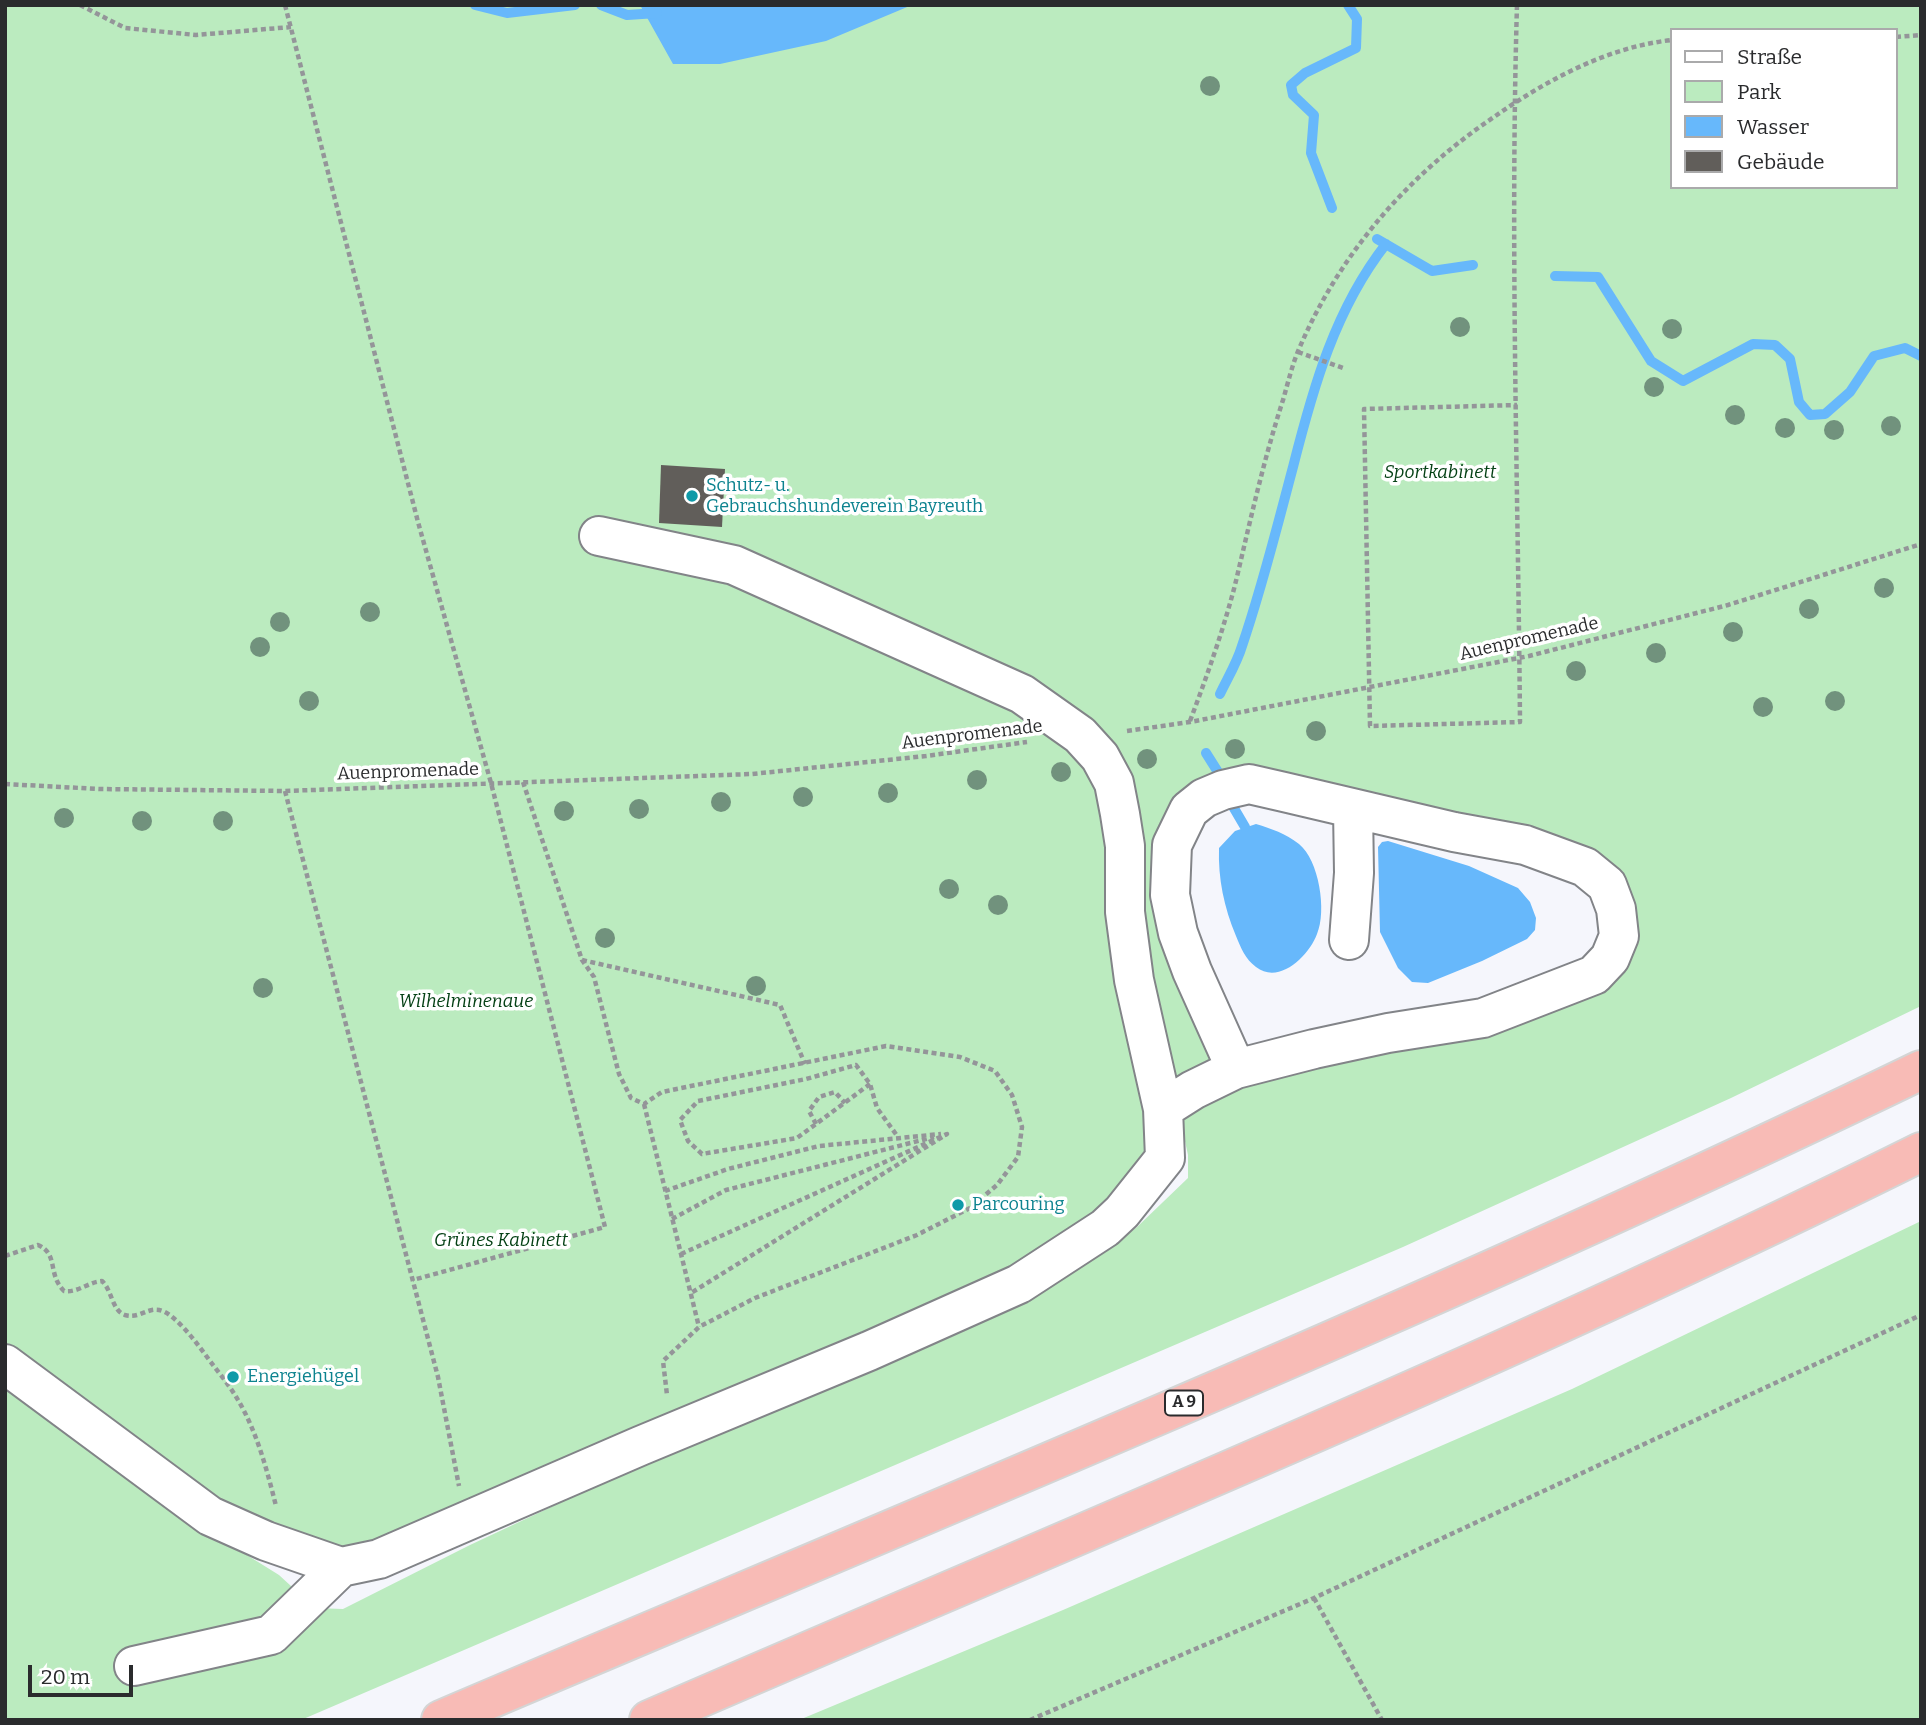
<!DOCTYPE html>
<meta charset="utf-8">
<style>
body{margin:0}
#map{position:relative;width:1926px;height:1725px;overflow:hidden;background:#f5f6fc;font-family:Bitter,serif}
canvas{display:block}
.frame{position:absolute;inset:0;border:7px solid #2a2b2d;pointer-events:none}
.legend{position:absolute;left:1670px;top:28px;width:228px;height:161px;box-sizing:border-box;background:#fff;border:2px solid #aaaaab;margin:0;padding:9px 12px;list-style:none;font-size:21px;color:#2a2b2d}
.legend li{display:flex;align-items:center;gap:14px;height:35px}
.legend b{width:35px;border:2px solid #aaaaab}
.scale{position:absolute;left:28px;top:1665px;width:105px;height:32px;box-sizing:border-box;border:4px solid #2a2b2d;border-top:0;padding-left:9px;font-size:21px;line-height:24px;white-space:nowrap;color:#2a2b2d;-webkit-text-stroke:5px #fff;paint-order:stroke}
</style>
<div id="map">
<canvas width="1926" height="1725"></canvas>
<div class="frame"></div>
<ul class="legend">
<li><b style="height:9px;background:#fff"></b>Straße</li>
<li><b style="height:19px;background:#bbebbf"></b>Park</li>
<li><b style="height:19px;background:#67b8fb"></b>Wasser</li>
<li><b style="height:19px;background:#615e5a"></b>Gebäude</li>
</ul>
<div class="scale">20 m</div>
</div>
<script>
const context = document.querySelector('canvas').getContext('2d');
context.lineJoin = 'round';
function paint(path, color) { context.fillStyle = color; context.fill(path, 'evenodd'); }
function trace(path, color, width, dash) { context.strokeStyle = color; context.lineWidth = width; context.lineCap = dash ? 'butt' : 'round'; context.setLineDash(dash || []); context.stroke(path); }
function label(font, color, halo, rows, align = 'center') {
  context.font = font + ' Bitter,serif'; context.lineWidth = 7; context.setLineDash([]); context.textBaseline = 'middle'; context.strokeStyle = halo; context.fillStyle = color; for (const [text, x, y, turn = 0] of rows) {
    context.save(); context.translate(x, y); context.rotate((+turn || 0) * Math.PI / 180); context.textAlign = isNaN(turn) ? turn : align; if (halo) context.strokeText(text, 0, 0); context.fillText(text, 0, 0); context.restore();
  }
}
paint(new Path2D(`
 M5,5h1916v1001l-190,92 -328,149 -1102,473h-296v-338l200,147 74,46 36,33 28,1 127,-64 645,-302 22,-16 51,-49v-23l-7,-32 18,-18 22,-12 356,-95 55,-96 -384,-132 -78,53 46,243 -102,138 -102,71 -639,270 -30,7 -126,-49 -212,-155zM1672,30h224v157h-224z
 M1921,1221v499h-1122l264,-110 509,-221z`), '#bbebbf');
paint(new Path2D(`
 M640,5h272l-86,36 -106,23h-47z
 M1256,824c16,5 29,9 43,20 20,16 28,67 18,90 -8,22 -38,51 -61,33 -11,-8 -15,-19 -20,-31 -12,-29 -18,-57 -17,-88l16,-17z
 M1388,841l81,25 49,22 12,14 6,16 -1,12 -8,9 -45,22 -54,22 -16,-1 -14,-14 -18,-36 -2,-85 4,-5z`), '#67b8fb');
trace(new Path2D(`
 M475,5l32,8 68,-8
 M601,5l26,10 30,-2
 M1332,208l-21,-55 3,-38 -21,-20 -2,-10 14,-12 51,-25 1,-29 -9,-14
 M1377,239l55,32 41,-6
 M1555,276l43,1 53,84 32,20 70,-37 22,1 15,14 9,43 11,13 15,-1 25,-22 24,-36 31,-8 16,8
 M1220,694c7,-15 17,-31 22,-48 20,-58 35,-119 51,-179 20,-79 42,-158 93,-223
 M1206,753l17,27
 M1228,798l17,29`), '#67b8fb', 10);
paint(new Path2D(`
 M661,465l64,4 -3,58 -63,-4z`), '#615e5a');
const minor = new Path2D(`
 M1349,940l5,-67 -1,-64
 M1163,1109l30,-19 43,-21 78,-20 74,-16 95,-15 111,-43 16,-17 9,-22 -3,-27 -9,-24 -22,-18 -60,-22 -71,-13 -170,-40 -35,-8 -26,6 -19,8 -15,12 -17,35 -2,50 8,38 14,38 44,98
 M5,1364l205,152 56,25 75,26 38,-8 261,-113 229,-95 150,-67 86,-56 17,-16 43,-54 -2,-49 -29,-129 -9,-68v-66l-5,-32 -6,-31 -14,-26 -20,-22 -58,-41 -288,-129 -135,-29
 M134,1666l137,-31 70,-68`);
const highway = new Path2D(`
 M441,1720c495,-211 995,-415 1480,-650
 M649,1720c426,-185 856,-361 1272,-568`);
trace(minor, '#828488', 42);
trace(highway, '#d4d5d5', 42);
trace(new Path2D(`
 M80,5l45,23 71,7 95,-8
 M285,5l133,517 73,261 114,444 -192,53
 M1517,5c-7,239 1,478 3,717l-150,4 -6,-317 153,-4
 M1896,37l25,-2
 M1298,352l45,16
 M1190,721c17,-45 33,-90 45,-136 15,-63 28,-123 48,-185 5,-17 9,-35 16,-51 41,-96 109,-174 195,-232 53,-37 113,-70 178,-77
 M1127,731l63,-9 339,-66 199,-51 193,-61
 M523,782l59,178 12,17 25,97 12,24 13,6 18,-12 224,-46 74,11 35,14 17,24 10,32 -4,30 -21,28 -27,23 -53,27 -162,63 -56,29 -36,34 4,34
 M5,784l94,5 186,2 467,-17 174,-18 101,-14
 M285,791l153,586 21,109
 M582,960l198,45 25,59
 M870,1084l-73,54 -95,16 -14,-13 -8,-21 18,-19 108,-22 50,-14 14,19 7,24 21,29
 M644,1104l55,223
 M816,1124l-7,-13 10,-14 16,-5 10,11
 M665,1191l63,-22 91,-23 122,-12
 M672,1219l54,-29 208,-53
 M681,1254l266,-120 -256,159
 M5,1256l33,-11c21,9 9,29 26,46 14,2 24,-9 38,-10 10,9 10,30 23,34 18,5 26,-15 46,1 15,12 27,29 39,45 9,12 20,25 28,39 19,32 29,70 38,106
 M1314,1598l68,122
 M1030,1720l284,-122 607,-283`), '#949599', 4.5, [5, 3.5]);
trace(minor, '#fff', 38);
trace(highway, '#f8bbb6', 38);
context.fillStyle = '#71927d';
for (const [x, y] of [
 [1210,86],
 [1460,327],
 [1672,329],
 [1654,387],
 [1735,415],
 [1891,426],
 [1785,428],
 [1834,430],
 [1884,588],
 [1809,609],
 [370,612],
 [280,622],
 [1733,632],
 [260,647],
 [1656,653],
 [1576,671],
 [309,701],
 [1835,701],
 [1763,707],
 [1316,731],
 [1235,749],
 [1147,759],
 [1061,772],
 [977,780],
 [888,793],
 [803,797],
 [721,802],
 [639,809],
 [564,811],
 [64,818],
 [142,821],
 [223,821],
 [949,889],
 [998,905],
 [605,938],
 [756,986],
 [263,988]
]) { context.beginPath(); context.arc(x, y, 10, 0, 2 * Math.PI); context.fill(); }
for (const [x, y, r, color] of [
 [692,496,7,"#0f9aa8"],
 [958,1205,7,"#0f9aa8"],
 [233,1377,7,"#0f9aa8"]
]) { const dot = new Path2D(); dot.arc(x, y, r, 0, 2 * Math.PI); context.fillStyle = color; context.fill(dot); trace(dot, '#fff', 2.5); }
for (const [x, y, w] of [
 [1184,1403,38]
]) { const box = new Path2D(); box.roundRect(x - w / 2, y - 12.5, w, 25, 5); context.fillStyle = '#fff'; context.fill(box); trace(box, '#2a2b2d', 2); }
label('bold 16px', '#2a2b2d', null, [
 ["A 9",1184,1403]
]);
label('italic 18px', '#054115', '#fff', [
 ["Sportkabinett",1440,473],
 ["Wilhelminenaue",466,1002],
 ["Grünes Kabinett",501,1241]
]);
label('18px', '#0d838f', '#fff', [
 ["Schutz- u.",706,486],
 ["Gebrauchshundeverein Bayreuth",706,507],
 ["Parcouring",972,1205],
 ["Energiehügel",247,1377]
], 'left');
label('18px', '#2a2b2d', '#fff', [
 ["Auenpromenade",1529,639,-13],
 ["Auenpromenade",972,735,-7],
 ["Auenpromenade",408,772,-2]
]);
</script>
